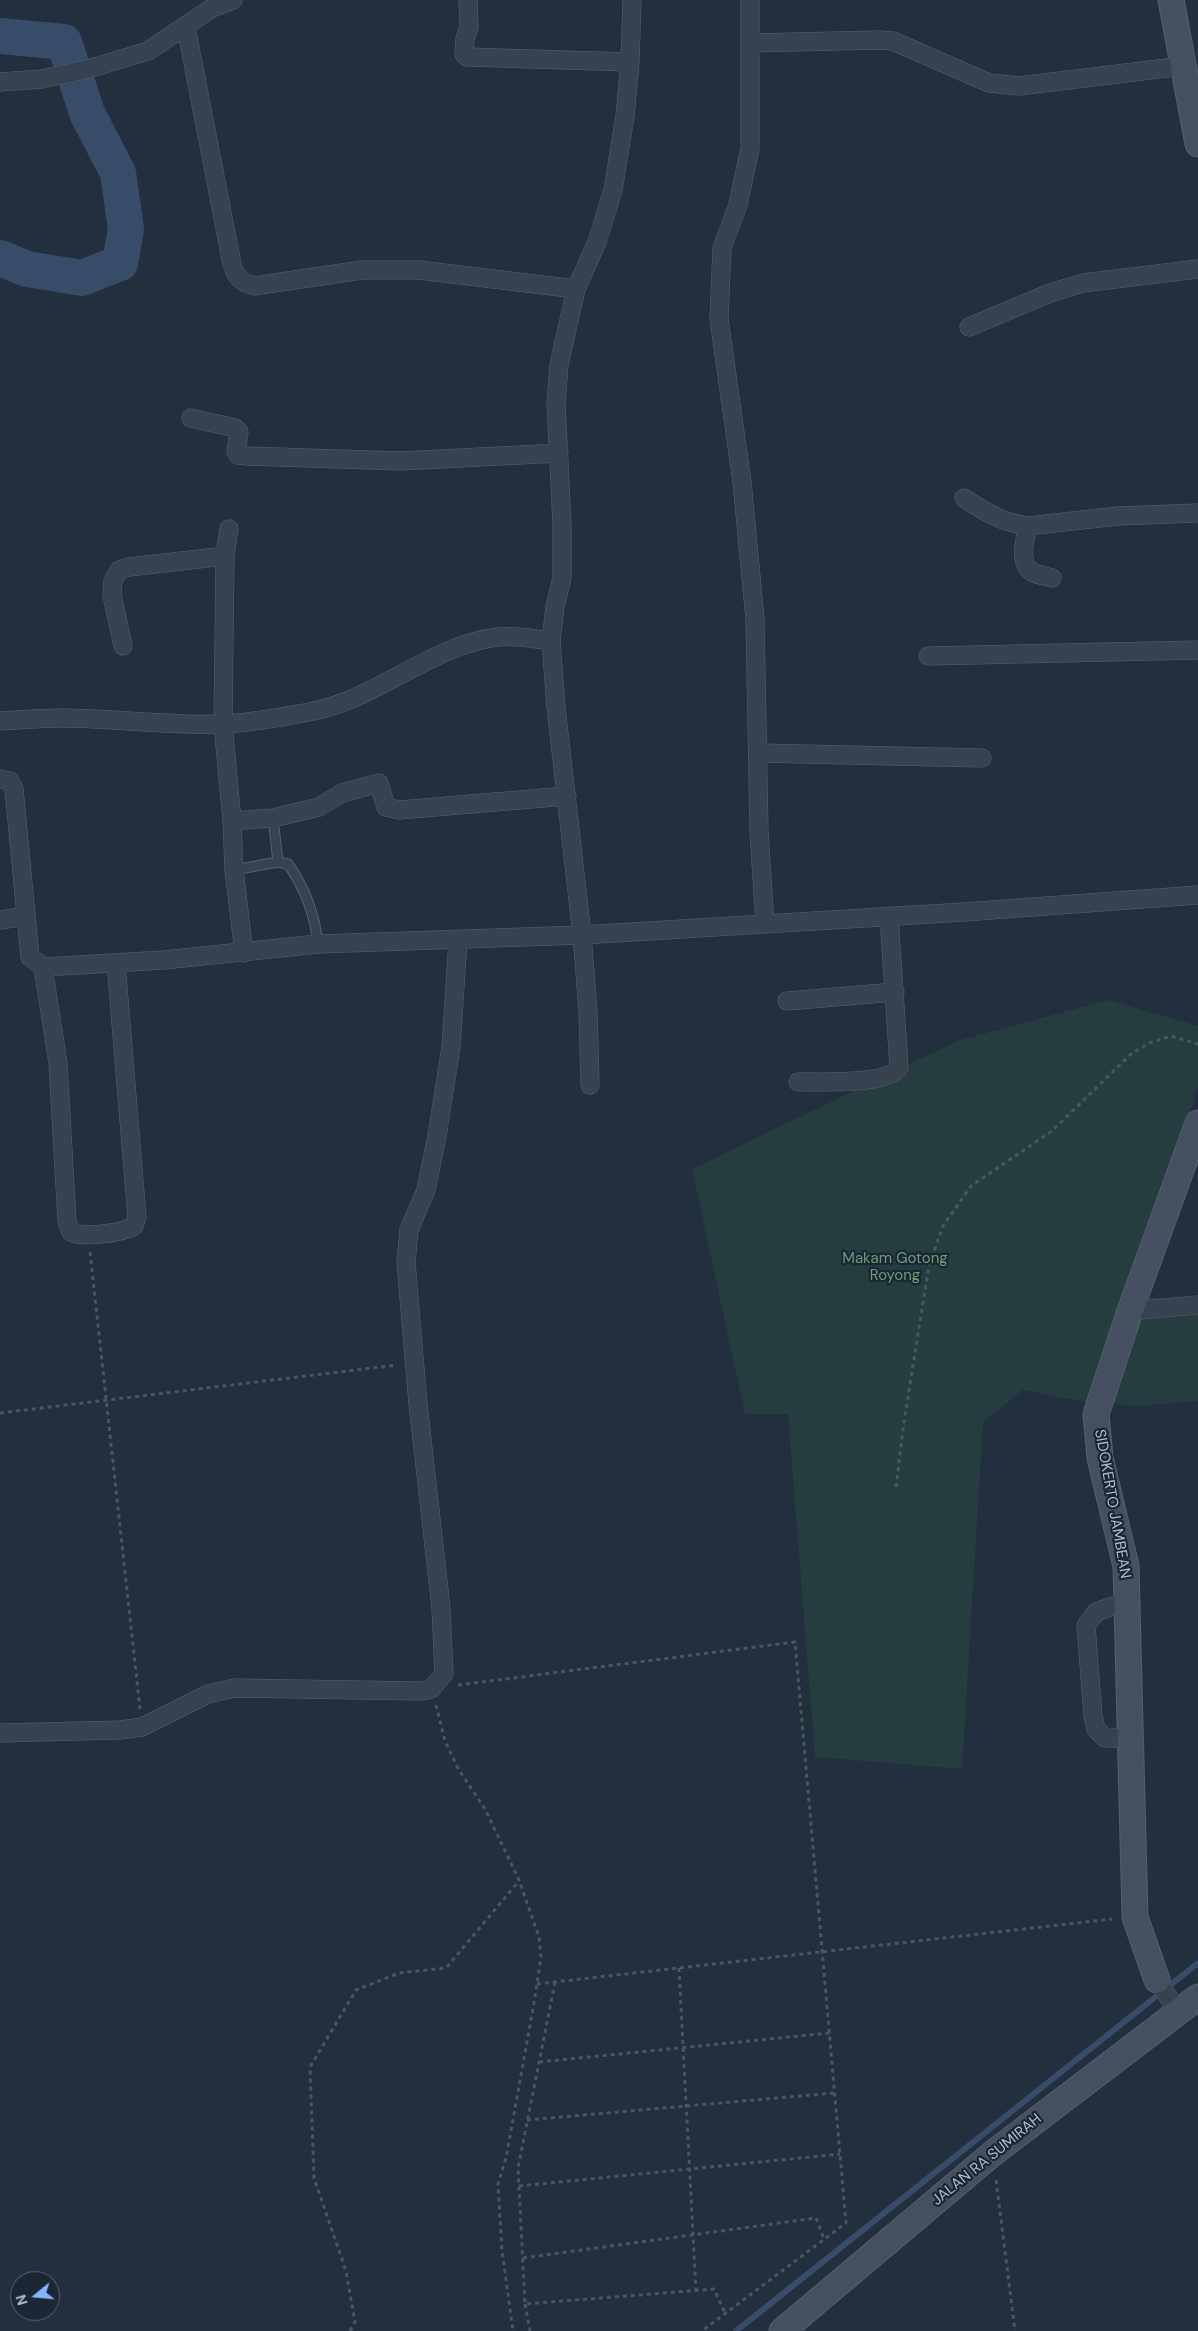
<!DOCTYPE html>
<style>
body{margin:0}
#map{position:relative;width:1198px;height:2331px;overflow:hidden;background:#242f3e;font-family:"DM Sans",sans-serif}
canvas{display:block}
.north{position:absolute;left:10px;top:2271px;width:50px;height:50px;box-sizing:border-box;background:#1d2633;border:1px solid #59626f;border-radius:50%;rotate:253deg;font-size:14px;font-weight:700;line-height:20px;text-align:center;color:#b4bcc9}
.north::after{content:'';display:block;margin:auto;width:18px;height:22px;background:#8ab4f8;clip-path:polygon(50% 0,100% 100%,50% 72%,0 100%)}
</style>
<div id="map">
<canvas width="1198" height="2331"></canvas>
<div class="north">N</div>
</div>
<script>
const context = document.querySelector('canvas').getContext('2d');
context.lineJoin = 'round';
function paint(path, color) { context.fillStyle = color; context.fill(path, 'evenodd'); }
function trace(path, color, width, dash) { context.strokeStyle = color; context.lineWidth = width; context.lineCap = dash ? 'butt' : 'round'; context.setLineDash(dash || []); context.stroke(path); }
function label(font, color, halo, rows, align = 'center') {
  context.font = font + ' "DM Sans",sans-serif'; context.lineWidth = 4.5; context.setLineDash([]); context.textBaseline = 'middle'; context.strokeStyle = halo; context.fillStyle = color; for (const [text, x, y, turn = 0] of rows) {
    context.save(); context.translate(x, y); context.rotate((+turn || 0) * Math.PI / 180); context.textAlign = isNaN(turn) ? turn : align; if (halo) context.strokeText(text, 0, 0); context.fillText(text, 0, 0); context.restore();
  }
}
paint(new Path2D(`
 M1108,1000l90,26v61l-4,15 -53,138 -20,58h77v103l-60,5 -51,-4 -64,-12 -40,32 -21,347 -147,-12 -27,-343h-43l-53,-245 265,-128z`), '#263c3f');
trace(new Path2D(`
 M736,2331l462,-368`), '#394c67', 6);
trace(new Path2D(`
 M0,36l64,6 23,71 31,60 8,56 -6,34 -38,15 -55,-9 -27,-11`), '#394c67', 36);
const lane = new Path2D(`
 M273,818l5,44 10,2c17,24 27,52 30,80
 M234,870l44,-8`);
const street = new Path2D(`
 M468,0l1,27 -4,12 -1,15 3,3 163,5
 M750,0v148l-12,57 -16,43 -3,71 23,163 13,137 4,213 6,92
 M186,27l46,237c4,14 9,18 22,22l108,-16h57l157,19
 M750,43l129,-3 14,1 96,42 30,3 164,-20
 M0,82l42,-3 46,-10 60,-18 64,-43 21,-8
 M969,327l81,-34 33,-10 115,-14
 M191,418l44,10 4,4 -3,19 2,4 9,1 154,5 158,-8
 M964,498c21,14 39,25 64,28l90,-10 80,-3
 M1028,526c-3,13 -10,37 4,46 5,3 14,4 20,6
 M229,529l-4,27 -2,168 9,97 2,49 10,83
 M123,646l-11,-51 1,-14 6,-11 10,-3 96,-11
 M928,656l270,-6
 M0,721c20,-1 40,-3 60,-3 54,0 109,8 163,6 29,-1 58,-7 86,-12 68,-12 121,-67 189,-75 18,-2 36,2 53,4
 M759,753l223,5
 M0,779l10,2 4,8 16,168 13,10 121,-7 154,-16 264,-9 382,-23 234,-17
 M232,821l41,-3 46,-11 23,-14 37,-10 7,24 13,3 168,-14
 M0,920l26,-4
 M43,967l15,96 9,158 4,11c13,6 51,1 63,-6l3,-9 -21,-254
 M787,1001l108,-9
 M798,1082c21,-1 90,4 101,-15l-10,-151
 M590,1085l-2,-74 -6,-76 -26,-228 -5,-66 4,-34 7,-29v-54l-6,-121 3,-38 17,-76 21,-47 16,-52 12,-74 5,-54 2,-62
 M1130,1311l68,-6
 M1127,1601l-31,11 -10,14 7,90 3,13 9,9h25
 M0,1733l120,-3 22,-3 66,-33 26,-6 188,3 9,-2 13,-15 -3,-66 -23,-204 -12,-142 3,-32 17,-40 11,-54 14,-89 7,-107
 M1157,1980l21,32`);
const secondary = new Path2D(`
 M1171,0l27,144
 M1157,1980l-22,-63 -9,-351 -26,-108 -4,-44 34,-103 68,-188
 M782,2331l210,-177 206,-157`);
trace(lane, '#565f6c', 11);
trace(street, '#565f6c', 19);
trace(secondary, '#565f6c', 27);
trace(new Path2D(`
 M90,1252l50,457
 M0,1413l397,-48
 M896,1487l8,-65 25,-157 14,-39 28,-40 81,-55 79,-77 18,-11 22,-7 27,8
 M458,1685l337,-43 51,581 -144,108
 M436,1705l9,36 14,29 26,39 34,71 20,57 2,20 -7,46 -28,155 -8,26 4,67 11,80
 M679,1968l17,323
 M555,1982l-37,186 7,136 189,-15 11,24
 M537,1984l575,-65
 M539,2062l290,-29
 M527,2120l307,-27
 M996,2180l19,151
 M519,2186l321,-32
 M523,2258l293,-40 8,21
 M525,2304l5,27
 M350,2331l5,-9 -9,-51 -32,-93 -4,-111 46,-77 43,-17 47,-5 73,-87`), '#44595c', 3, [4, 4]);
trace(lane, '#38414e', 9);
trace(street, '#38414e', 18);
trace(secondary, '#465061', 25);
label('15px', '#6b9a76', '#1d2633', [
 ["Makam Gotong",895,1259],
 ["Royong",895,1276]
]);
label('15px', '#b4bcc9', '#1d2633', [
 ["SIDOKERTO JAMBEAN",1112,1504,80],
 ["JALAN RA SUMIRAH",987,2160,-39]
]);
</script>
